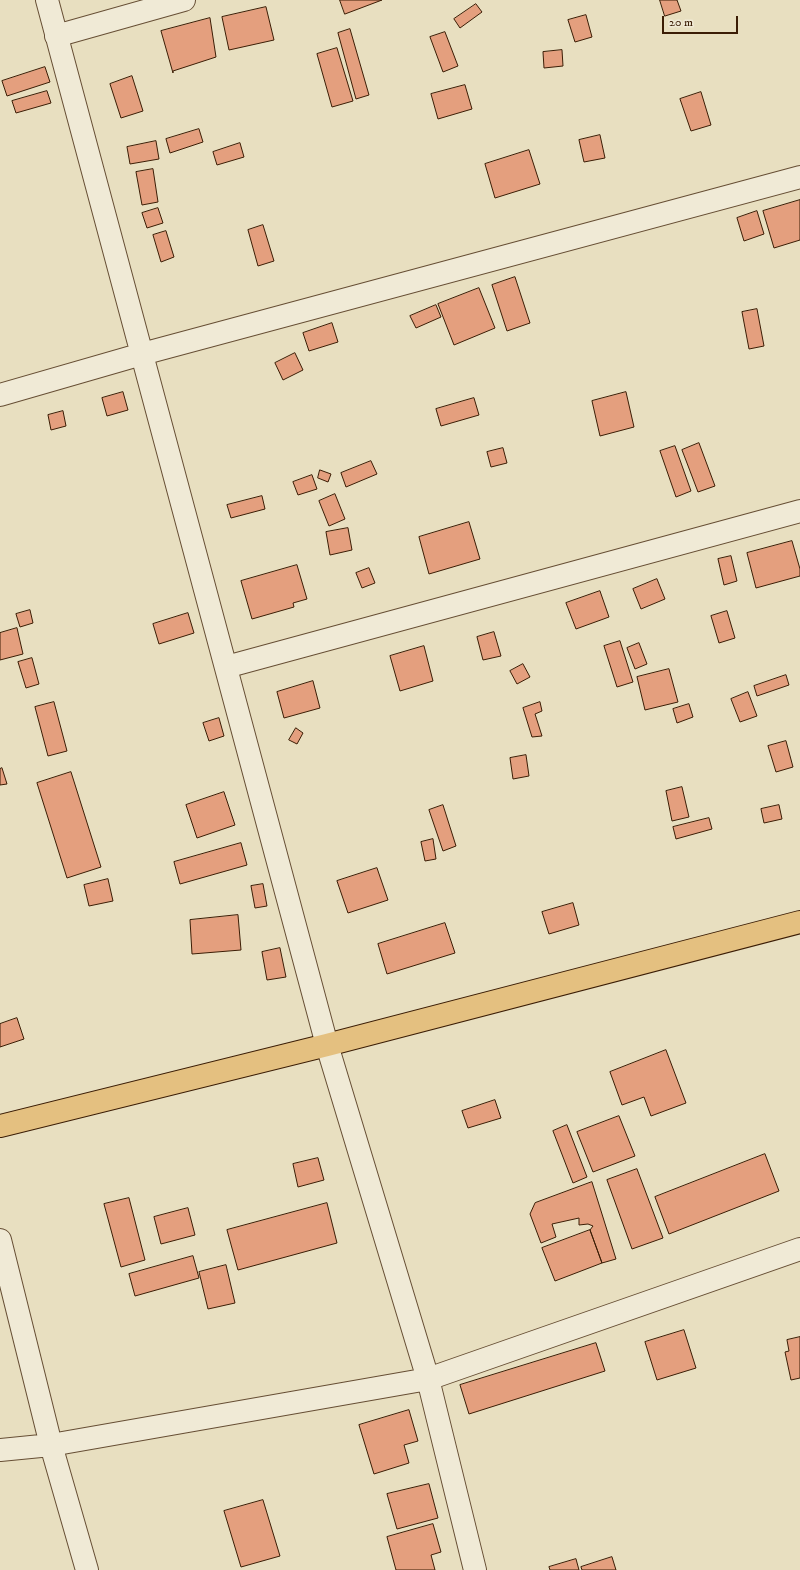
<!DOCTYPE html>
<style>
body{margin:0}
#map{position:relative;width:800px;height:1570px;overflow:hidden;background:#e8dfc0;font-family:"IM FELL DW Pica",serif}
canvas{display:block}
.scale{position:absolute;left:662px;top:16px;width:76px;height:18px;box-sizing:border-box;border:2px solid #3b1d05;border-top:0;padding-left:5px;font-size:12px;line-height:14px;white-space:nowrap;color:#3b1d05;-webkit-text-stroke:3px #f0ead6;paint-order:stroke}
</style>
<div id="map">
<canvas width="800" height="1570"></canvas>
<div class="scale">20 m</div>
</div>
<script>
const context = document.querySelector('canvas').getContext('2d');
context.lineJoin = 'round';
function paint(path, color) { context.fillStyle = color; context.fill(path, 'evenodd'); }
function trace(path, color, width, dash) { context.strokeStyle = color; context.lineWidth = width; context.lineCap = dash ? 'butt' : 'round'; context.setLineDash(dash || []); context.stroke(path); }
const building = new Path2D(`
 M340,0h42l-37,14z
 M660,0h17l4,11 -16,5z
 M476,4l6,8 -22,16 -6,-9z
 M266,7l8,33 -45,10 -7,-33z
 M586,15l6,22 -17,5 -7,-22z
 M210,18l6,39 -43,14v2l-12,-42z
 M350,29l19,66 -13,4 -18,-66z
 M445,32l13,34 -15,6 -13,-35z
 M337,48l16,53 -21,6 -15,-53z
 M562,50l1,16 -19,2 -1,-16z
 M45,67l5,15 -43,14 -5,-15z
 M132,76l11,35 -22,7 -11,-34z
 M465,85l7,24 -34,10 -7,-25z
 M47,91l4,12 -35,10 -4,-12z
 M701,92l10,33 -20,6 -11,-32z
 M199,129l4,13 -33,11 -4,-14z
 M600,135l5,23 -21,4 -5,-22z
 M156,141l3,18 -29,5 -3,-17z
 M240,143l4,14 -27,8 -4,-13z
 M529,150l11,34 -45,14 -10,-34z
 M153,169l5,33 -16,3 -6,-33z
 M800,200v40l-26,8 -11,-37z
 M158,208l5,15 -16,5 -5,-15z
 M757,211l7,23 -20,7 -7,-23z
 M263,225l11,36 -16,5 -10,-36z
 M166,231l8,26 -13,5 -8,-27z
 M515,277l15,46 -23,8 -15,-46z
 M479,288l16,40 -41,17 -16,-41z
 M436,305l5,12 -25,11 -6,-12z
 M757,309l7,37 -15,3 -7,-37z
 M332,323l6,19 -29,9 -6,-18z
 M295,353l8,17 -20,10 -8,-17z
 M123,392l5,18 -21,6 -5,-18z
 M626,392l8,35 -34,9 -8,-35z
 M474,398l5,17 -38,11 -5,-17z
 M63,411l3,15 -15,4 -3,-15z
 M699,443l16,43 -17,6 -16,-42z
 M675,446l16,45 -15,6 -16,-46z
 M503,448l4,15 -16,4 -4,-15z
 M371,461l6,13 -31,13 -5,-14z
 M320,470l11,4 -3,8 -10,-4z
 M312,475l5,14 -19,6 -5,-13z
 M335,494l10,25 -16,7 -10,-25z
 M262,496l3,13 -34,9 -4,-13z
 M469,522l11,37 -51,15 -10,-37z
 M348,528l4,22 -22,5 -4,-23z
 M792,541l8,28v7l-44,12 -9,-35z
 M731,556l6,25 -13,4 -6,-26z
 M297,565l10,34 -14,4 1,4 -42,12 -11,-38z
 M369,568l6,15 -13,5 -6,-15z
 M657,579l8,20 -24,10 -8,-20z
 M600,591l9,26 -33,12 -10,-26z
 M30,610l3,13 -13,4 -4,-13z
 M727,611l8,27 -16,5 -8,-27z
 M188,613l6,20 -35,11 -6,-20z
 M17,628l6,26 -23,6v-27z
 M494,632l7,24 -18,4 -6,-23z
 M620,641l13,41 -16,5 -13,-41z
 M639,643l8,21 -12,5 -8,-21z
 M424,646l9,35 -33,10 -10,-35z
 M32,658l7,26 -13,4 -8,-26z
 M523,664l7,13 -13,7 -7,-13z
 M669,669l9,33 -33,8 -8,-33z
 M786,675l3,10 -32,11 -3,-10z
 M313,681l7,27 -36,10 -7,-26z
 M748,692l9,24 -17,6 -9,-23z
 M54,702l13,49 -19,5 -13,-49z
 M540,702l2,9 -7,3 7,22 -10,1 -9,-29z
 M689,704l4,13 -16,6 -4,-14z
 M219,718l5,18 -15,5 -6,-18z
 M296,728l7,5 -6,11 -8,-4z
 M786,741l7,26 -17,5 -8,-26z
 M526,755l3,21 -16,3 -3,-21z
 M2,768l5,16 -7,1v-16z
 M71,772l30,95 -34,11 -30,-95z
 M682,787l7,30 -17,4 -6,-30z
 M224,792l11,33 -38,13 -11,-33z
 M443,805l13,41 -13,5 -14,-41z
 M779,805l3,14 -18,4 -3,-14z
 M709,818l3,11 -36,10 -3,-12z
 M433,839l3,20 -11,2 -4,-19z
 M241,843l6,22 -67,19 -6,-22z
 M377,868l11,32 -40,13 -11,-32z
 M108,879l5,22 -24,5 -5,-21z
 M263,884l4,22 -12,2 -4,-22z
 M573,903l6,22 -30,9 -7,-22z
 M238,915l3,35 -49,4 -2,-34z
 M445,923l10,30 -68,21 -9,-30z
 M280,948l6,29 -19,3 -5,-28z
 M17,1018l7,21 -24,8v-23z
 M666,1050l20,53 -35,13 -7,-19 -22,8 -12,-33z
 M495,1100l6,18 -33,10 -6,-17z
 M619,1116l16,40 -42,16 -16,-40z
 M567,1125l20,52 -14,6 -20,-52z
 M765,1154l14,37 -110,43 -14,-37z
 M318,1158l6,22 -26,7 -5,-23z
 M637,1169l26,69 -31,11 -25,-69z
 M592,1182l24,77 -14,4 -12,-33 3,-4 -5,-2 -9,1v-7l-27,6 4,13 -15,6 -11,-29 5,-11z
 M129,1198l16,62 -24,7 -17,-63z
 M327,1203l10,40 -99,27 -11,-40z
 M188,1208l7,27 -34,9 -7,-27z
 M590,1230l12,33 -47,18 -13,-33z
 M193,1256l6,22 -64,18 -6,-22z
 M226,1265l9,38 -27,6 -9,-37z
 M684,1330l12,38 -39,12 -12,-38z
 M800,1337v41l-9,2 -6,-28 4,-1 -2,-11z
 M596,1343l9,28 -136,43 -9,-29z
 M409,1410l9,31 -14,4 5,18 -35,11 -15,-49z
 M429,1484l9,34 -41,11 -10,-35z
 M263,1500l17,56 -39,11 -17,-56z
 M433,1524l8,28 -10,3 4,15h-39l-9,-33z
 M612,1557l4,13h-34l-1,-3z
 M576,1559l3,11h-29l-1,-3z`);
paint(building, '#e49f7e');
trace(building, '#3b1d05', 1);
const minor = new Path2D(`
 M47,0l280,1045 101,334 47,191
 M56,36l128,-36
 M0,395l142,-41 658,-177
 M226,667l574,-156
 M0,1240l51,205 36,125
 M0,1450l51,-5 377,-66 372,-130`);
const primary = new Path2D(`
 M0,1126l327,-81 473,-123`);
trace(minor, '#664e34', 24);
trace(primary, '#3b1d05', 24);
trace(minor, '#f0ead6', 22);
trace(primary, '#e4c080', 22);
</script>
